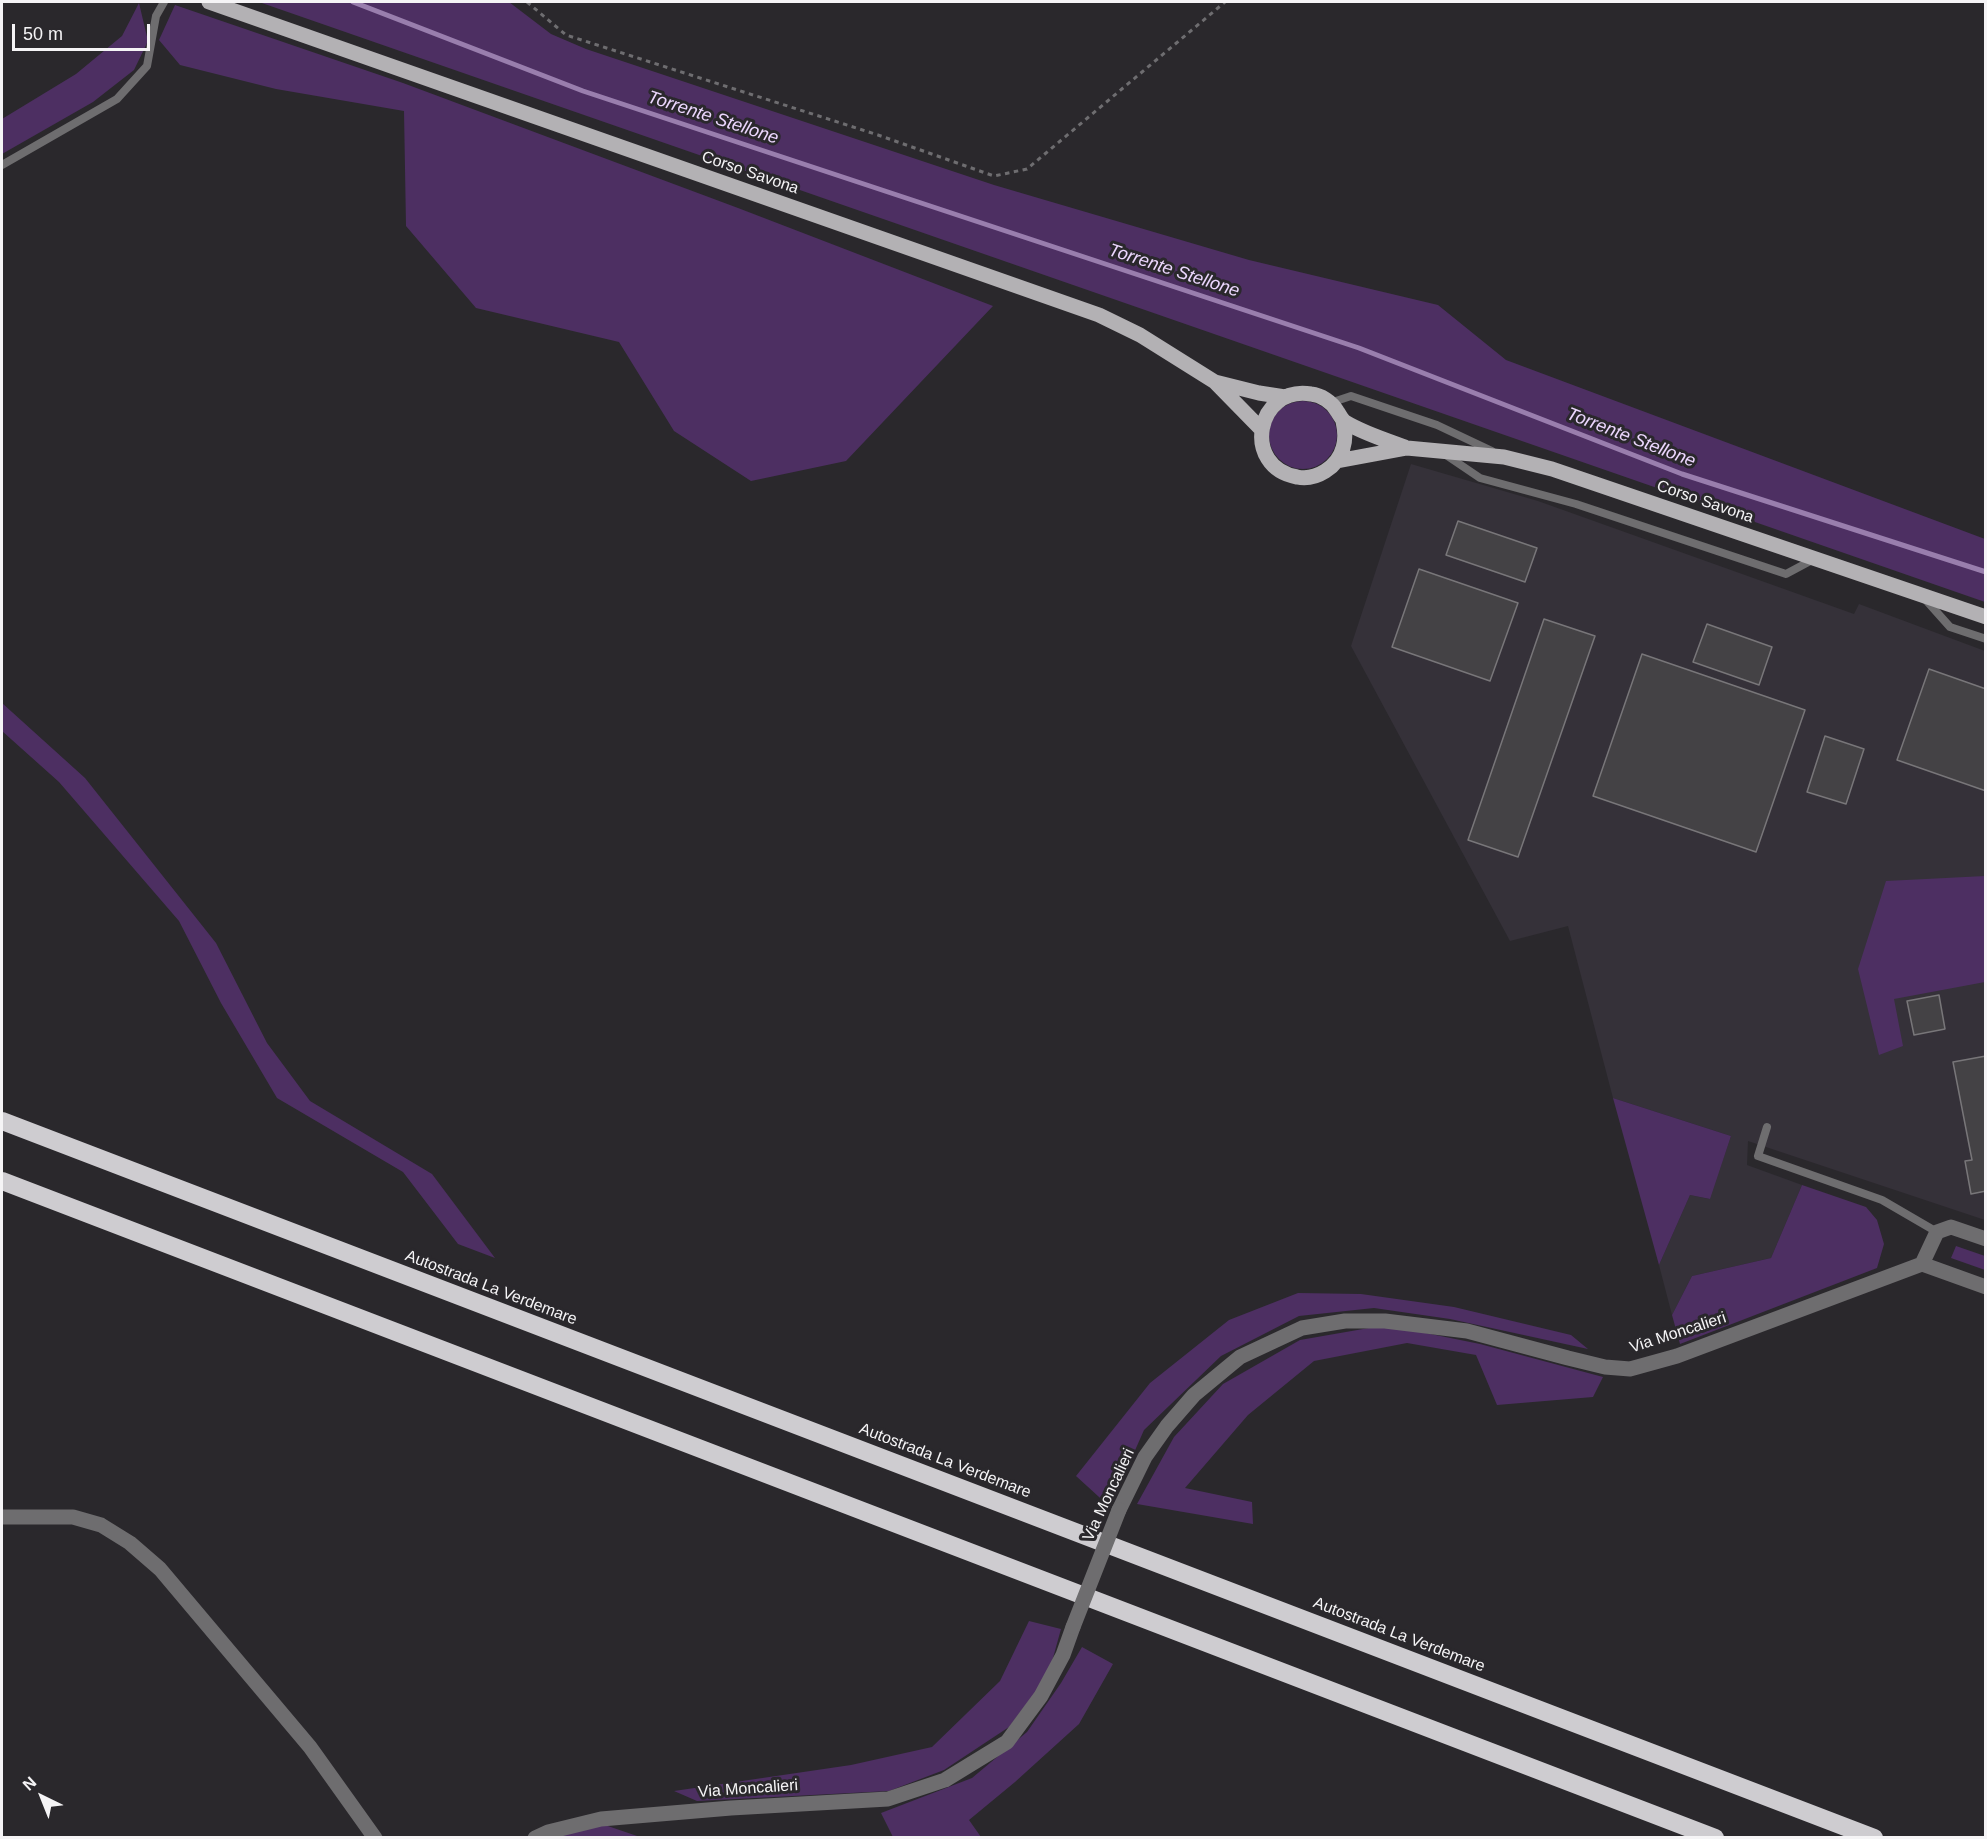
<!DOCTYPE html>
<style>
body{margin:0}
#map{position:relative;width:1987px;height:1839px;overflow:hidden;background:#2a282c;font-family:Arial,sans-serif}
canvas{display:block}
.frame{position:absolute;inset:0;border:3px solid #f5f4f6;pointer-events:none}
.north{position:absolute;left:12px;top:1767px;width:60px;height:60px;-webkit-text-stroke:4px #2a282c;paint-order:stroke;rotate:317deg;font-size:16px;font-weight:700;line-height:24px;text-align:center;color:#f5f4f6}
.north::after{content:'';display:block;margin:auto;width:21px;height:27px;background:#f5f4f6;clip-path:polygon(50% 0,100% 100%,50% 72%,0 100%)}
.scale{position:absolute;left:12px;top:24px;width:138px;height:27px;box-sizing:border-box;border:3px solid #f5f4f6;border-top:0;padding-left:8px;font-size:18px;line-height:21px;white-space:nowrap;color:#f5f4f6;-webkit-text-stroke:4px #2a282c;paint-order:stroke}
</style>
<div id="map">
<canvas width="1987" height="1839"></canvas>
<div class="frame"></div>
<div class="north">N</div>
<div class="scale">50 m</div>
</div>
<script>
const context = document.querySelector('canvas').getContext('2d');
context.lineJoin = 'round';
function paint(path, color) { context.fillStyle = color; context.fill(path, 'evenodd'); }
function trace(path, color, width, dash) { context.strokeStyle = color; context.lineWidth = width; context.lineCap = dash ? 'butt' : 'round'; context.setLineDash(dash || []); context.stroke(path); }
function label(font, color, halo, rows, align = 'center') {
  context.font = font + ' Arial,sans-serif'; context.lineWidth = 6; context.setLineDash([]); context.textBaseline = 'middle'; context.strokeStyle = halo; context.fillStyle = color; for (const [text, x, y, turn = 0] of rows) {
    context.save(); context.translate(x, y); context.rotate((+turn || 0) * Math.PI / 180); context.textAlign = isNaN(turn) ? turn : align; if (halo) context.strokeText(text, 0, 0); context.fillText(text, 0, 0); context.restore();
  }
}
paint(new Path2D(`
 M1411,464l127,37 316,113 5,-10 126,47v569l-237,-79 -1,24 55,20 -31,73 -79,18 -20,39 -13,-50 31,-70 19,4 22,-63 -118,-38 -45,-172 -58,15 -159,-295z`), '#353139');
paint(new Path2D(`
 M259,2h250l42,32 35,15 408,136 255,75 189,45 68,55 479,179v63z
 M139,3l9,38 -14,29 -41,32 -91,52v-35l74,-45 46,-38z
 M175,5l228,78 335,125 255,98 -147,155 -95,20 -77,-50 -55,-89 -143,-34 -70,-82 -2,-115 -128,-22 -96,-24 -21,-25z
 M1269 435a34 34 0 1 1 68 0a34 34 0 1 1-68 0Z
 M2,703l83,75 131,165 51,100 43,58 122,73 63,84 -37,-14 -55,-72 -126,-74 -56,-95 -42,-82 -120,-139 -57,-51z
 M1985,876v106l-91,17 9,47 -24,9 -21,-86 28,-88z
 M1613,1098l118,38 -21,63 -20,-4 -31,70z
 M1802,1185l64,22 11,13 7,24 -7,24 -197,76 -8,-29 20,-39 79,-18z
 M1956,1246l29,10v14l-34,-12z
 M1298,1293l63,1 93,13 117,28 17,14 -138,-30 -76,-11 -75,8 -78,40 -77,74 -34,77 -34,-31 74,-93 79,-63z
 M1386,1325l94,19 123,33 -10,20 -96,8 -21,-50 -69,-12 -93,18 -66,54 -63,73 67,14 1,22 -116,-20 37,-67 49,-53 77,-44z
 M1029,1621l32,8 -13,47 -39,51 -65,43 -55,21 -192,10 -23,-10 177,-26 81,-18 68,-66z
 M1082,1647l31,17 -34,60 -64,58 -46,38 12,17h-88l-12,-24 91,-35 55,-46 34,-49z
 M602,1824l38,13 -97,1z`), '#4d2f62');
trace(new Path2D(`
 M353,2l230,89 776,257 323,126 304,98`), '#997ead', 5);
const building = new Path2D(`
 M1458,521l79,27 -12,34 -79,-27z
 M1419,569l99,34 -28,78 -98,-34z
 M1544,619l51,17 -77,221 -50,-17z
 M1707,624l65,23 -13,38 -66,-23z
 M1642,654l163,56 -49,142 -163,-56z
 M1929,669l57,20v102l-89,-31z
 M1825,736l39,13 -18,55 -39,-12z
 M1939,995l6,34 -31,6 -7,-34z
 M1986,1056v135l-15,3 -6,-33 7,-1 -19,-98z`);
paint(building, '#444245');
trace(building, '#787679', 1.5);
trace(new Path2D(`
 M527,2l39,33 312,100 116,41 33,-7 198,-167`), '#6e6d70', 3, [4.5, 4.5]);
trace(new Path2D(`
 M2,165l115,-66 30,-33 9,-50 8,-14
 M1330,403l21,-7 86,29 55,26
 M1446,455l34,23 96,26 210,70 28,-15
 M1925,599l25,28 36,12
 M1767,1127l-9,29 124,44 55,32`), '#6e6d6f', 8);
trace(new Path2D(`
 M1922,1264l15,-32 14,-5 35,12
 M1119,1510l26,-53 22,-31 27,-31 46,-38 62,-29 43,-7h40l82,10 101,27 37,9 25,2 47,-13 245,-92 64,23
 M2,1517h71l28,8 29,18 30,26 150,178 65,91
 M535,1838l13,-6 53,-13 130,-11 157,-9 57,-19 62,-38 34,-46 22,-41 10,-28`), '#6e6d6f', 15);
trace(new Path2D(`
 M209,2l890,313 41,20 75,47 46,47
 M1215,382l44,11 26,4
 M1343,421c2,9 3,18 0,27 -5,19 -27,33 -46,29 -56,-10 -41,-92 14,-83 10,1 21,8 26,17 3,4 4,8 8,11 18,11 40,18 60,25
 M1337,461l70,-13 97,9 48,12 434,148`), '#b3b1b4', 15);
trace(new Path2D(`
 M2,1121l1872,717
 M2,1181l1713,657`), '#ceccd0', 18);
trace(new Path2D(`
 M1073,1627l46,-117`), '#6e6d6f', 15);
label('16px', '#f5f4f6', '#2a282c', [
 ["Corso Savona",750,173,19],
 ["Corso Savona",1705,502,19],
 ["Autostrada La Verdemare",491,1288,21],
 ["Via Moncalieri",1678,1333,-18],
 ["Autostrada La Verdemare",945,1461,21],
 ["Via Moncalieri",1109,1495,-65],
 ["Autostrada La Verdemare",1399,1635,21],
 ["Via Moncalieri",748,1789,-4]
]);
label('italic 18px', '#ecd7fe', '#2a282c', [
 ["Torrente Stellone",713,118,18],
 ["Torrente Stellone",1174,271,18],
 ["Torrente Stellone",1631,438,21]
]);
</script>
